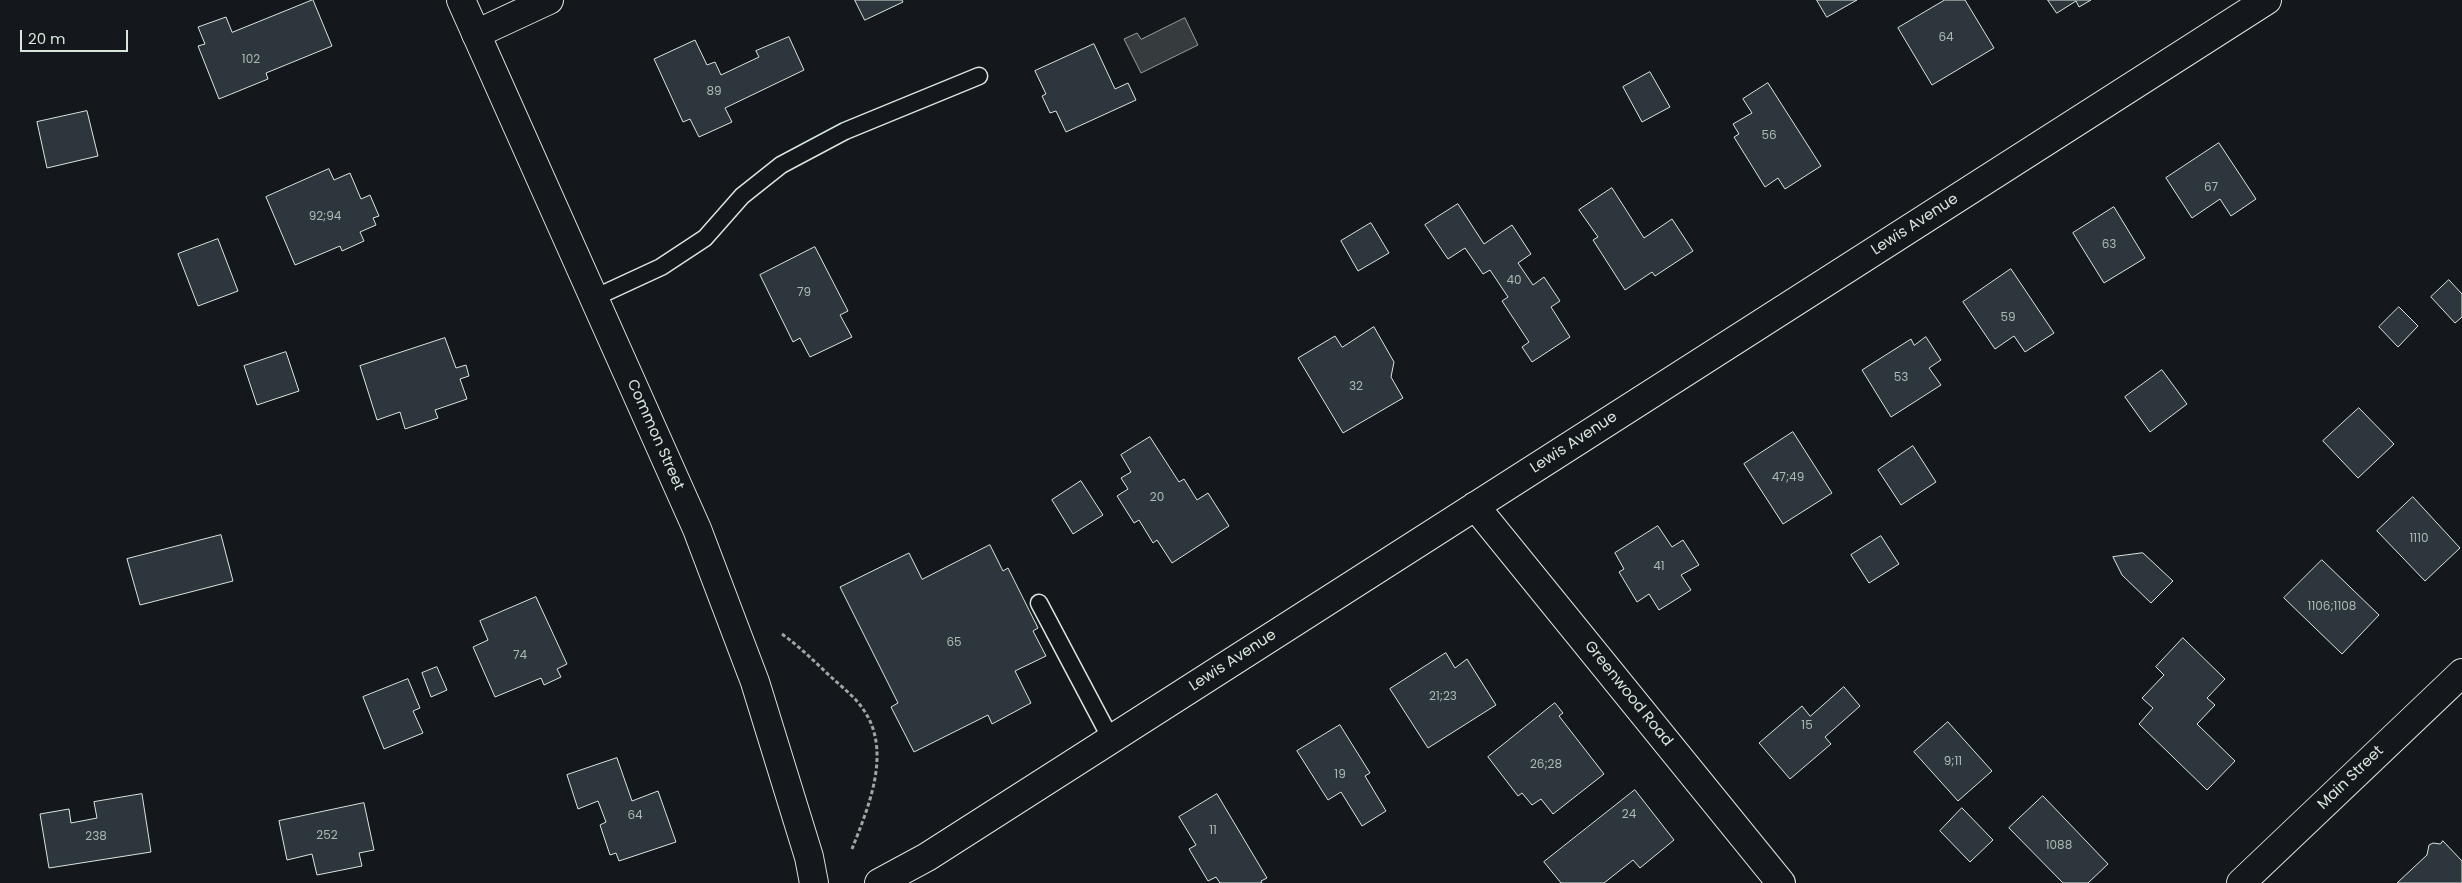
<!DOCTYPE html>
<style>
body{margin:0}
#map{position:relative;width:2462px;height:883px;overflow:hidden;background:#14181c;font-family:Poppins,sans-serif}
canvas{display:block}
.scale{position:absolute;left:20px;top:30px;width:108px;height:22px;box-sizing:border-box;border:2px solid #d8e6dc;border-top:0;padding-left:6px;font-size:15px;line-height:18px;white-space:nowrap;color:#d8e6dc;-webkit-text-stroke:4px #14181c;paint-order:stroke}
</style>
<div id="map">
<canvas width="2462" height="883"></canvas>
<div class="scale">20 m</div>
</div>
<script>
const context = document.querySelector('canvas').getContext('2d');
context.lineJoin = 'round';
function paint(path, color) { context.fillStyle = color; context.fill(path, 'evenodd'); }
function trace(path, color, width, dash) { context.strokeStyle = color; context.lineWidth = width; context.lineCap = dash ? 'butt' : 'round'; context.setLineDash(dash || []); context.stroke(path); }
function label(font, color, halo, rows, align = 'center') {
  context.font = font + ' Poppins,sans-serif'; context.lineWidth = 4; context.setLineDash([]); context.textBaseline = 'middle'; context.strokeStyle = halo; context.fillStyle = color; for (const [text, x, y, turn = 0] of rows) {
    context.save(); context.translate(x, y); context.rotate((+turn || 0) * Math.PI / 180); context.textAlign = isNaN(turn) ? turn : align; if (halo) context.strokeText(text, 0, 0); context.fillText(text, 0, 0); context.restore();
  }
}
const water = new Path2D(`
 M1185,18l13,27 -57,28 -17,-34 13,-6 4,6z`);
paint(water, '#363b3e');
trace(water, '#939e99', 1);
const building = new Path2D(`
 M313,0l19,46 -66,27 2,6 -49,20 -21,-53 7,-2 -7,-17 28,-10 6,15z
 M855,0h47l1,2 -38,18z
 M1817,0h40l-30,17z
 M1945,0h20l29,48 -62,37 -34,-57z
 M2048,0h43l-12,7 -3,-6 -19,12z
 M789,37l15,33 -79,38 7,14 -33,15 -9,-18 -7,3 -29,-63 41,-19 12,25 8,-3 6,13 38,-18 -3,-6z
 M1094,44l21,45 13,-6 8,17 -70,32 -10,-21 -6,2 -8,-17 4,-2 -11,-23z
 M1650,72l20,35 -28,15 -19,-35z
 M1768,83l53,83 -36,23 -7,-11 -13,9 -31,-50 5,-3 -6,-10 19,-11 -9,-14z
 M87,111l11,45 -51,12 -10,-46z
 M2219,143l37,56 -25,17 -11,-17 -28,19 -26,-40z
 M329,169l5,11 16,-7 11,26 9,-4 9,21 -6,2 3,7 -16,7 4,9 -22,10 -2,-5 -45,19 -29,-68z
 M1612,188l32,50 28,-19 21,32 -38,25 -3,-4 -27,18 -32,-50 5,-3 -19,-27z
 M1458,204l26,40 28,-19 19,29 -13,9 15,22 11,-8 16,24 -9,6 19,30 -38,25 -10,-15 7,-5 -27,-41 6,-4 -18,-27 -7,4 -18,-26 -17,11 -23,-34z
 M2114,207l31,51 -41,25 -31,-50z
 M1371,223l18,30 -31,18 -17,-30z
 M218,239l20,52 -40,15 -20,-52z
 M815,247l33,64 -8,4 12,22 -42,20 -10,-19 -7,4 -33,-67z
 M2011,269l43,64 -29,19 -11,-16 -19,13 -32,-47z
 M2449,280l13,14v23l-7,6 -24,-26z
 M2399,307l19,19 -20,21 -19,-20z
 M1374,327l20,35 -3,15 12,21 -60,35 -45,-75 37,-22 7,11z
 M1926,337l15,23 -12,8 12,17 -50,32 -29,-47 49,-31 3,6z
 M445,338l11,30 10,-3 3,11 -9,3 7,20 -32,11 3,8 -33,11 -5,-17 -23,8 -17,-54z
 M286,352l13,39 -42,14 -13,-39z
 M2162,370l25,34 -37,28 -25,-35z
 M2359,408l35,36 -36,34 -35,-37z
 M1793,432l39,61 -49,31 -39,-60z
 M1150,437l29,45 5,-3 13,21 11,-7 21,33 -57,37 -15,-23 -4,3 -14,-23 -5,3 -17,-27 11,-7 -7,-11 10,-6 -10,-17z
 M1913,446l23,36 -35,23 -23,-35z
 M1081,481l22,34 -30,19 -21,-34z
 M2413,497l47,51 -35,33 -48,-50z
 M1658,526l14,21 11,-7 16,25 -18,10 10,15 -32,20 -10,-16 -12,8 -18,-30 5,-3 -9,-16z
 M221,535l12,46 -93,24 -13,-46z
 M1881,536l18,28 -30,19 -18,-28z
 M990,545l13,26 5,-3 30,60 -5,3 13,25 -31,15 16,32 -39,21 -4,-9 -74,37 -23,-45 7,-4 -58,-116 69,-34 13,26z
 M2143,553l30,28 -22,22 -29,-28 -9,-18z
 M2322,560l57,55 -37,39 -58,-56z
 M536,597l31,67 -10,5 4,8 -17,8 -3,-7 -46,19 -22,-50 15,-7 -8,-19z
 M2183,638l42,41 -18,19 8,7 -18,19 38,37 -28,29 -68,-66 14,-16 -11,-10 22,-23 -8,-8z
 M1446,653l9,15 12,-9 29,46 -68,43 -38,-59z
 M437,667l10,23 -16,7 -9,-24z
 M408,679l12,29 -7,3 10,22 -39,16 -21,-52z
 M1844,687l16,19 -35,31 6,7 -41,35 -31,-36 43,-37 8,10z
 M1555,703l8,10 -4,3 45,58 -51,40 -12,-15 -9,6 -10,-12 -4,3 -30,-39z
 M1948,722l44,49 -34,30 -44,-49z
 M1340,725l30,48 -5,3 21,35 -24,15 -21,-34 -13,8 -31,-49z
 M617,758l15,43 26,-10 18,51 -57,19 -3,-8 -6,2 -10,-30 6,-3 -8,-21 -20,8 -11,-34z
 M1635,790l39,50 -34,28 -7,-8 -29,23h-43l-17,-21z
 M142,794l9,58 -102,16 -9,-54 29,-5 2,14 26,-5 -3,-16z
 M1217,794l50,84 -6,3 1,2h-42l-4,-6 -8,4 -19,-32 7,-4 -17,-28z
 M2043,796l65,68 -20,19h-25l-54,-55z
 M364,803l10,47 -15,3 3,13 -45,9 -5,-21 -25,6 -8,-39z
 M1962,808l31,32 -23,22 -30,-31z
 M2443,841l19,20v22h-65l30,-28 2,-10 4,-2 7,1z`);
paint(building, '#2c363c');
trace(building, '#d8e6dc', 1);
const lane = new Path2D(`
 M594,298l67,-31 44,-29 37,-42 39,-31 64,-34 134,-55
 M1039,603l72,136`);
const street = new Path2D(`
 M476,34l73,-34
 M1475,506l306,377
 M879,883l48,-26 1340,-857`);
const secondary = new Path2D(`
 M2241,883l221,-210`);
const primary = new Path2D(`
 M461,0l236,529 58,153 54,175 5,26`);
trace(lane, '#d8e6dc', 19);
trace(street, '#d8e6dc', 30);
trace(secondary, '#d8e6dc', 30);
trace(primary, '#d8e6dc', 30);
trace(new Path2D(`
 M782,634c18,13 33,28 49,43 11,10 24,20 32,32 30,42 5,99 -11,140`), '#9da8a2', 3, [4, 2.5]);
trace(lane, '#14181c', 16);
trace(street, '#14181c', 28);
trace(secondary, '#14181c', 28);
trace(primary, '#14181c', 28);
label('12px', '#adbab4', null, [
 ["64",1946,38],
 ["102",251,60],
 ["89",714,92],
 ["56",1769,136],
 ["67",2211,188],
 ["92;94",325,217],
 ["63",2109,245],
 ["40",1514,281],
 ["79",804,293],
 ["59",2008,318],
 ["53",1901,378],
 ["32",1356,387],
 ["47;49",1788,478],
 ["20",1157,498],
 ["1110",2419,539],
 ["41",1659,567],
 ["1106;1108",2332,607],
 ["65",954,643],
 ["74",520,656],
 ["21;23",1443,697],
 ["15",1807,726],
 ["9;11",1953,762],
 ["26;28",1546,765],
 ["19",1340,775],
 ["24",1629,815],
 ["64",635,816],
 ["11",1213,831],
 ["252",327,836],
 ["238",96,837],
 ["1088",2059,846]
]);
label('15px', '#d8e6dc', '#14181c', [
 ["Lewis Avenue",1915,225,-33],
 ["Common Street",655,435,66],
 ["Lewis Avenue",1574,443,-33],
 ["Lewis Avenue",1233,661,-33],
 ["Greenwood Road",1628,694,51],
 ["Main Street",2351,778,-44]
]);
</script>
